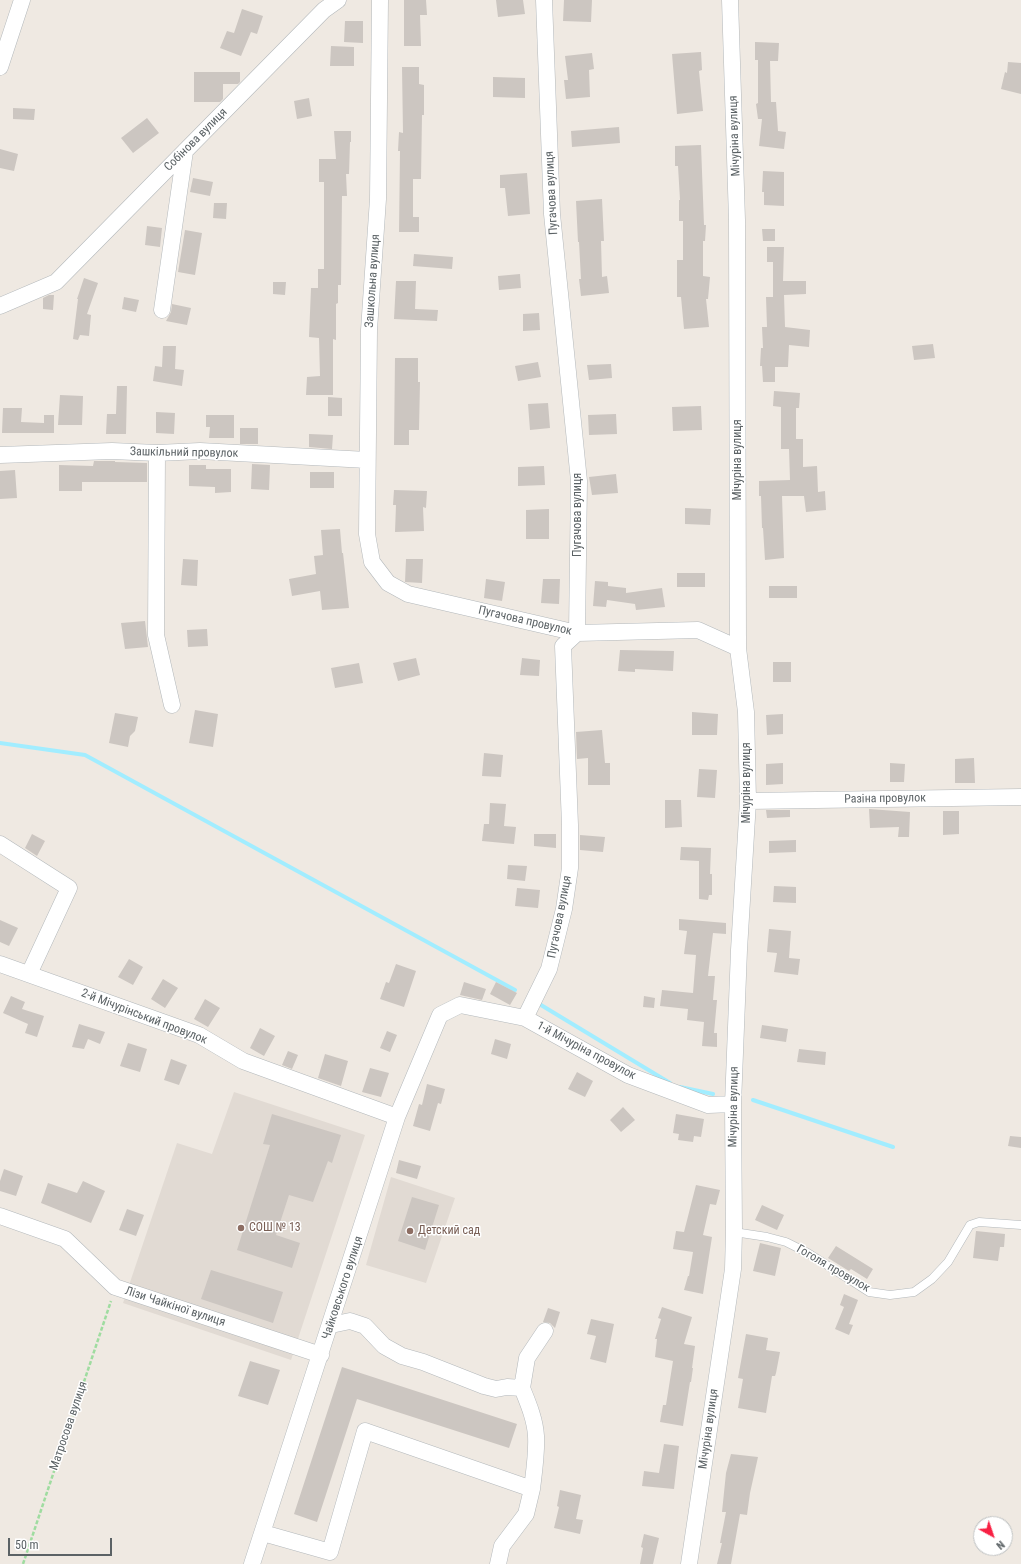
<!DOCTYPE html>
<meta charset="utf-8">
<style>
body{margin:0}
#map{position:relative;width:1021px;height:1564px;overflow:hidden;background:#efe9e2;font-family:"Roboto Condensed",sans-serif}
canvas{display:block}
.north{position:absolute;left:973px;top:1516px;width:40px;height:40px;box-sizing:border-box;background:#fff;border:1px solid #bdc0c1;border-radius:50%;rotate:140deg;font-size:11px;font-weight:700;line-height:16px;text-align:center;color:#5b6265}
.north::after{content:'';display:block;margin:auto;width:14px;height:18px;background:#f82043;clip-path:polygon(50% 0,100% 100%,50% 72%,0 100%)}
.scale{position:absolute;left:8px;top:1538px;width:104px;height:18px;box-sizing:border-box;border:2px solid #5b6265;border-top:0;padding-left:5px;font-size:12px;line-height:14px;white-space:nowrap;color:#5b6265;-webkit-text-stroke:3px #fff;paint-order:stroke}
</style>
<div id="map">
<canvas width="1021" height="1564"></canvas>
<div class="north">N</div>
<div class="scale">50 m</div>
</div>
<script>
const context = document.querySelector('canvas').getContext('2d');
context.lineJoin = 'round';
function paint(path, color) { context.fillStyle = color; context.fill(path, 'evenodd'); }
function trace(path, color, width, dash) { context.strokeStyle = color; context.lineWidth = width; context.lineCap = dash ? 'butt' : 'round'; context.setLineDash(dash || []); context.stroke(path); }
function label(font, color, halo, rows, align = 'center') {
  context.font = font + ' "Roboto Condensed",sans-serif'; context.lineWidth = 3; context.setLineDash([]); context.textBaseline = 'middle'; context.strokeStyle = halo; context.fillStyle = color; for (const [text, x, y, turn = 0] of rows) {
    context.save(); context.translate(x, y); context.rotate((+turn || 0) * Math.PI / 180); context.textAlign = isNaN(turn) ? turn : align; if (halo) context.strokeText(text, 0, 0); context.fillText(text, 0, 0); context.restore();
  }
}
paint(new Path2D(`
 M234,1092l131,43 -74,225 -168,-57 54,-160 35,11z
 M391,1177l64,21 -29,85 -60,-18z`), '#e1dad3');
trace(new Path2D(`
 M0,743l85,12 430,235
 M536,1002l134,81
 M680,1087l33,7
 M753,1100l140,47`), '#a2edff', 4);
paint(new Path2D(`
 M404,0h22l1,15h-7l1,31h-17z
 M496,0h27l2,14 -27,3z
 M564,0h28l-1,22 -28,-1z
 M242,9l21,7 -6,18 -6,-2 -10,24 -21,-8 7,-17 7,2z
 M345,21h18v22l-19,-1z
 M755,42l24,1 -1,18h-8l1,41h5l2,29 8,1 -2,17 -25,-3 3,-27h-4l-2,-15 2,-1v-43h-3z
 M331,46l23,1v19h-24z
 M701,52l1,18 -3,1 4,40 -26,3 -5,-60z
 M592,53l2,16 -5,1 1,27 -24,2 -2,-19h4l-3,-24z
 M1008,62l13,1v31l-20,-5 4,-17 2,1z
 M402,67h17v17l5,1v30h-2l-1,64h-8v38h6v15h-20l1,-81h-2l1,-19 4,1z
 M194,72h46v10l-2,2h-15v15l-3,3h-26z
 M493,77l32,1v20l-32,-1z
 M309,98l3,18 -15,3 -3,-18z
 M13,108l22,1 -1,11 -21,-1z
 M147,118l12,15 -26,20 -12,-15z
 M619,127l1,16 -48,4 -1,-16z
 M334,131h17v11h-1l-1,32h-3l1,22h-5l-1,89h-3v18l-2,1v36l-3,-1v56h-27l1,-18 13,-1 -1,-38 -10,-1 2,-49h7v-19h6v-87h-5v-23h17z
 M701,145l3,80h2l-1,16h-2v35l7,1 -2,22h-2l3,28 -25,2 -3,-32h-4v-37h6v-39h-4v-21h1l-2,-34h-3v-20z
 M0,149l18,5 -4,17 -14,-3z
 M763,171l21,1v34l-20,-1v-13h-2z
 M527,173l3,41 -22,2 -3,-28h-5v-13z
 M193,178l20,4 -3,14 -20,-4z
 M602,199l2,42h-3l1,36 5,-1 2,17 -28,3 -2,-17h2l-2,-37h-1l-2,-41z
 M214,203h13l-1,16 -13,-1z
 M147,226l15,2 -2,19 -15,-2z
 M762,229h13v12h-12z
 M185,230l17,3 -7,42 -17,-3z
 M767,247h17l-1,34h23v13l-22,1 1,32 25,3 -1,17 -20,-2 -1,22h-13v15h-12l-1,-16h-2l1,-18h2l-1,-21h5l-1,-30h7v-35h-6z
 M414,254l39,3 -1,12 -39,-3z
 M520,274l1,14 -22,2 -1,-14z
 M84,278l14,5 -11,31 4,1 -2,21 -9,-1 -2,5 -5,-1 5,-40h-1z
 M396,281h20l-1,28 23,1 -1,11 -43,-2z
 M273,282h13l-1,13 -12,-1z
 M49,295h5l-1,15 -10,-1v-11z
 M124,297l15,3 -3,12 -14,-3z
 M172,304l19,4 -4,17 -21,-4 5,-9z
 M539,313l1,17 -17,1v-17z
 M933,344l2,14 -21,2 -2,-14z
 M163,346h13l-1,23 9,1 -2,16 -29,-5 2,-15 7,1z
 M395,358h23v24h2l-1,48h-10v15h-15z
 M538,362l3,15 -23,4 -3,-15z
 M611,364l1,14 -23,2 -2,-15z
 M117,386h10l-1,48h-20l1,-20h9z
 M774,391l26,2 -1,15h-3v31h7v28l14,-1 1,26 7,-1 1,19 -20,2 -2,-16h-22l2,62 -19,2 -2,-32h-1l-1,-32h-2v-15l31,-1 -1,-31h-8v-42l-8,-1z
 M60,395l23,1 -1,29h-24z
 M328,397l14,1v18h-14z
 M548,403l2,25 -20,2 -2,-26z
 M701,406l1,24 -29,1 -1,-24z
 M3,408h19l-1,14 23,1v-8h10v18h-52z
 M156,412l19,1 -1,21 -18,-1z
 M616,414l1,20 -28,1 -1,-20z
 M206,415h28v23h-25l1,-11h-4z
 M240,428h18v16h-18z
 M309,434l24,1 -1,14 -23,-2z
 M94,461h21v1l32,1v19h-65v9h-23v-26l34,1z
 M252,464l18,1 -1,25 -18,-1z
 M189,465h17v4h25v23l-16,1v-6l-26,-1z
 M544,466l1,19 -27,1v-19z
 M15,470l2,28 -17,1v-28z
 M310,472h24v16h-24z
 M616,474l2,19 -26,2 -3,-18z
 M394,490l33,1 -1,17 -3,-1 1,24 -29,1 1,-27h-3z
 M685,508l26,1 -1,16 -25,-1z
 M549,509v30h-23v-29z
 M340,529l2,24h1l6,55 -27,2 -2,-19 -28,5 -3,-17 27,-5 -2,-18 9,-1 -2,-25z
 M183,559l15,1 -1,26 -16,-1z
 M406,559h17l-1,24 -17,-1z
 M677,573h28v14h-28z
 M486,579l19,3 -3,19 -18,-3z
 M543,579h17l-1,25 -18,-1z
 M595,581l13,1v4l18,2v5l36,-5 3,19 -29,3 -1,-6 -28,-4 -1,7 -13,-1z
 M769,586h28v12h-28z
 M145,621l3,26 -23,2 -4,-26z
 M207,629l1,17 -20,1 -1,-17z
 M620,650l54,1 -1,20 -38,-2v3l-17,-1z
 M416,658l4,17 -22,6 -5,-18z
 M522,658l18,2 -1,16 -19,-1z
 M773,662h18v20h-18z
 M359,663l4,20 -28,5 -4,-20z
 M195,710l23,4 -5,33 -24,-4z
 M692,712l26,2 -1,21h-25z
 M115,713l23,4 -3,14 -5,5 -2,11 -19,-4z
 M783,714v20l-16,1 -1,-20z
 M602,730l3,33h5v22h-22v-27l-11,1 -1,-27z
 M484,753l19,2 -2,22 -19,-1z
 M974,758l1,25h-20v-24z
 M783,763v21l-17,1v-21z
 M890,763l15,1 -1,18h-14z
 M699,769l18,1 -2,28 -18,-1z
 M665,800h16l1,27 -17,1z
 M490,803l16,1 -2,22 12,1 -2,17 -32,-3 2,-17h5z
 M869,809l41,3 -1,25h-11l1,-10 -29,1z
 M766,810h24v7l-23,1z
 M943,811h16v23l-16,1z
 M32,834l13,7 -8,15 -12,-8z
 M534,834h22v14l-22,-2z
 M580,835l25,2 -2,15 -23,-2z
 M796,840v12l-27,1v-12z
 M681,847l30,1 -1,26h2v21h-3l-1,5 -9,-1v-38l-19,-1z
 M508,865l19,1 -2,15 -18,-2z
 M774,886l22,1v16l-23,-1z
 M517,888l23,2 -2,18 -23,-2z
 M679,919l47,4v11l-13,-1 -5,43h7l-2,24h4l-3,33h3v14l-15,-1 2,-24 -17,-2 1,-11 -28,-3 2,-16 31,3 3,-38 -12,-1 3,-23 -8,-1z
 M0,920l18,8 -9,18 -9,-4z
 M769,929l22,2 -2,27 11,1 -2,16 -24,-3 3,-19 -10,-1z
 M129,959l14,8 -10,18 -15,-8z
 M396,964l20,7 -12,36 -24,-8 6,-17 3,1z
 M163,979l15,9 -13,20 -14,-9z
 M464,982l22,7 -4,11 -22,-5z
 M496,982l21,11 -7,12 -20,-11z
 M11,996l14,6 -3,7 22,7 -7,21 -12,-4 3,-9 -25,-11z
 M644,996l11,2 -1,10 -11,-1z
 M205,999l15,9 -12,19 -14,-8z
 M79,1024l26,8 -5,12 -12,-5 -4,10 -12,-2z
 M762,1025l26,4 -2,13 -26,-4z
 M260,1028l15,8 -11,20 -14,-8z
 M387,1031l10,4 -7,17 -10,-4z
 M495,1039l16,5 -4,15 -16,-5z
 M128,1043l19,6 -7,23 -20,-6z
 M799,1049l27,3 -1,13 -28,-3z
 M288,1051l10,4 -6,14 -10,-4z
 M325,1054l23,7 -7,25 -23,-8z
 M171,1059l16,6 -8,20 -15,-5z
 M370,1068l19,5 -8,24 -19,-5z
 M577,1072l16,9 -8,16 -17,-8z
 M427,1084l18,5 -4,15 -3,-1 -8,28 -17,-5 6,-22 3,1z
 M623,1107l12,13 -14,12 -11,-12z
 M272,1114l69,21 -9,28 -4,-2 -15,41 -24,-7 -13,40 24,8 -8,25 -55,-18 33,-105 -7,-1z
 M676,1114l28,5 -3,18 -7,-1 -1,6 -15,-2 1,-6 -6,-1z
 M1010,1136l11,1v11l-13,-2z
 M399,1160l22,6 -4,13 -21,-6z
 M4,1169l19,7 -7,20 -16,-5v-10z
 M83,1181l22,10 -14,32 -50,-20 7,-20 29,10z
 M696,1185l24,5 -4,15 -6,-1 -7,31 9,2 -9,57 -19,-4 4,-14h1l4,-24 -20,-3 3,-18 8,1z
 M412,1197l27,8 -14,45 -27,-9z
 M762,1205l22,10 -7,15 -22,-10z
 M127,1209l17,6 -8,21 -17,-6z
 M976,1231l29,3 -1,13h-4l-2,14 -25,-3z
 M760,1243l21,5 -6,28 -22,-5z
 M836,1246l37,23 -6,10 -16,-10 -2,2 -21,-13z
 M211,1270l72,22 -10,31 -72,-24z
 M844,1294l14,6 -9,24 4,1 -4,10 -14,-6 9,-22 -4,-2z
 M662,1307l30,10 -8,27 11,2 -3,22h1l-2,14h-1l-7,44 -23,-4 3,-17h3l7,-44 -18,-4 2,-18h-2l6,-20 -3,-1z
 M548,1308l12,4 -5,16 -5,-5 -7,-1z
 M591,1319l23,5 -8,39 -16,-4 6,-23 -9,-2z
 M746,1334l22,4 -2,12 14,2 -4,21 -1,3h-3l-6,37 -28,-5 5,-29 -5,-1z
 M250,1361l30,9 -12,35 -30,-9z
 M342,1367l175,57 -8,24 -152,-49 -40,123 -23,-8z
 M664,1444l15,2 -5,43 -32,-3 2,-15 15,2z
 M731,1454l27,3 -8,36 -3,22 -7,-1 -9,50h-14l5,-21h-2l6,-31h-4l4,-39z
 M560,1490l21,5 -5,24 7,1 -3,14 -26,-6 5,-21 -2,-1z
 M644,1534l15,4 -6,26h-13l3,-16 -2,-1z`), '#ccc6c1');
const lane = new Path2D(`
 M734,1232l33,5 19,5 22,11 61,39 21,3 24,-3 18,-13 16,-17 22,-37 9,-3 42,3`);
const street = new Path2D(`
 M380,0l-2,199 -9,131 -2,204 5,28 16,21 20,11 169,39 121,-3 40,18
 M0,67l22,-67
 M0,306l56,-24 268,-272 14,-10
 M162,310l23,-159
 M157,453l-1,182 16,70
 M0,455l112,-4 45,2 43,-2 167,9
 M748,801l273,-4
 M0,844l69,44 -40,86
 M0,964l199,71 44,26 154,56
 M525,1018l24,-49 15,-60 6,-41v-43l-7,-179 14,-13 2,-152 -27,-267 -8,-214
 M0,1216l65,23 50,48 206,68
 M331,1325l19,-4 15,5 19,20 18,10 21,6 61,24 12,3 11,-2 15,1c6,15 13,31 14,48 1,17 -2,36 -4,53
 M522,1388l5,-30 18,-27
 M263,1533l67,19 35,-121 167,58 -6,25 -24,32 -4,18
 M252,1564l145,-447 43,-102 20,-10 65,13 103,57 80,30 25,-1
 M689,1564l44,-295 1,-37 -1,-128 6,-154 9,-149 -2,-89 -8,-64 -1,-428 -7,-220`);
trace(lane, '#b3b8bb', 9);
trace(street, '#b3b8bb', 17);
trace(new Path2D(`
 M23,1564l88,-263`), '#9fdca0', 2.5, [4, 2]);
trace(lane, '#fff', 8);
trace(street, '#fff', 16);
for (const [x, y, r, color] of [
 [241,1228,4,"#8d6e63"],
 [410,1231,4,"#8d6e63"]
]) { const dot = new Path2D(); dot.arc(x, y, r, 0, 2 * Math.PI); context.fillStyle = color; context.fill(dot); trace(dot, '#fff', 1.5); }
label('12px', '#5b6265', '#fff', [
 ["Мічуріна вулиця",735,136,-92],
 ["Собінова вулиця",196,140,-45],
 ["Пугачова вулиця",552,193,-93],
 ["Зашкольна вулиця",373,281,-86],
 ["Зашкільний провулок",184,453,1],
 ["Мічуріна вулиця",738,460,-90],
 ["Пугачова вулиця",578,515,-90],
 ["Пугачова провулок",525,621,13],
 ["Мічуріна вулиця",747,783,-90],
 ["Разіна провулок",885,799,-1],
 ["Пугачова вулиця",560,917,-79],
 ["2-й Мічурінський провулок",144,1017,21],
 ["1-й Мічуріна провулок",586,1051,28],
 ["Мічуріна вулиця",734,1107,-89],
 ["Гоголя провулок",833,1269,30],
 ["Чайковського вулиця",343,1288,-72],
 ["Лізи Чайкіної вулиця",175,1307,18],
 ["Матросова вулиця",69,1426,-71],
 ["Мічуріна вулиця",709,1429,-82]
]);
label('12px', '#785e54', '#fff', [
 ["СОШ № 13",249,1228],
 ["Детский сад",418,1231]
], 'left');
</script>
